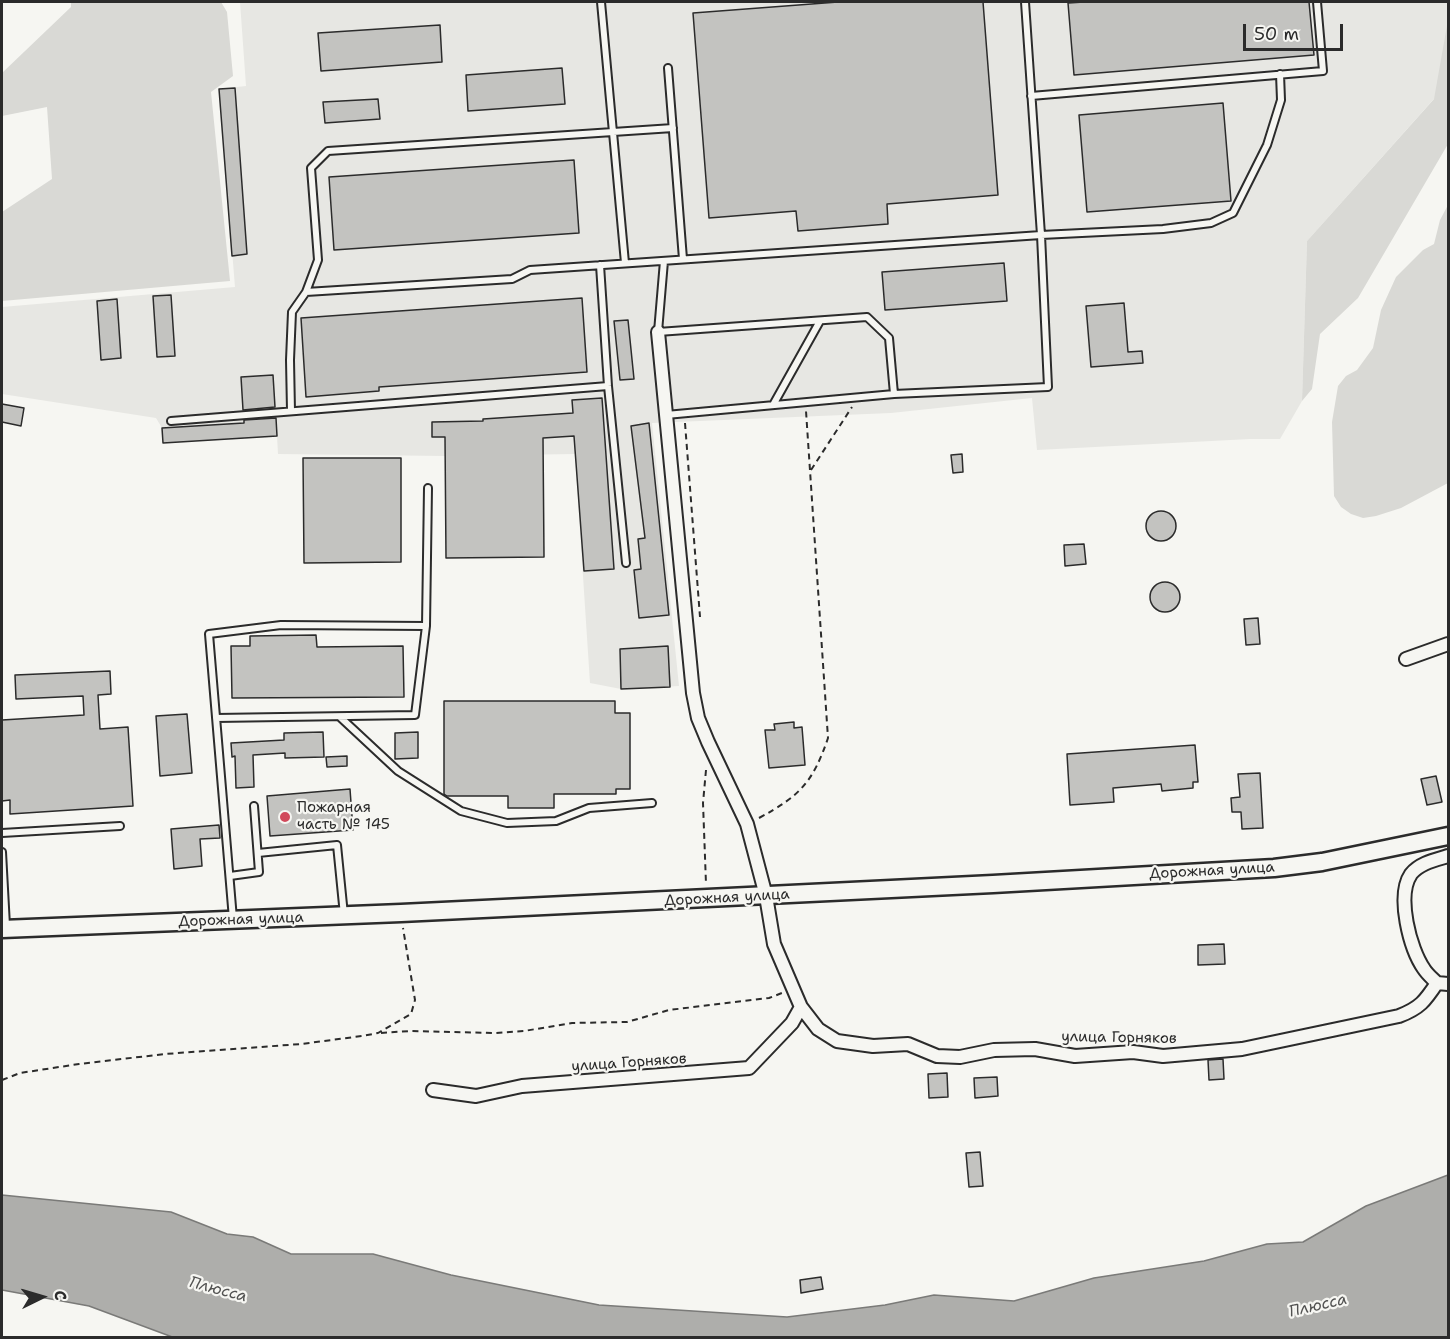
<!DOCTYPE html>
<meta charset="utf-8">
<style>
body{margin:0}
#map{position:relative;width:1450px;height:1339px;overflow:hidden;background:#f6f6f2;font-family:"Shantell Sans",sans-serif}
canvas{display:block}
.frame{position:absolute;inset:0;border:3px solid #2b2b2b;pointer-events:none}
.north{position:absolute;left:12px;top:1267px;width:60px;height:60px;-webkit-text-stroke:4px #f6f6f2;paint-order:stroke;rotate:85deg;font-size:16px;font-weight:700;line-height:24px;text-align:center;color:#2b2b2b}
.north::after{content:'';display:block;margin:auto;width:21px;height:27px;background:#2b2b2b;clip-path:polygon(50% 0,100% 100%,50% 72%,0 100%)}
.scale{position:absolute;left:1243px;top:24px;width:100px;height:27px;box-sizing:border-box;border:3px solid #2b2b2b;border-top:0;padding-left:8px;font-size:18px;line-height:21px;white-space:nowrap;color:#2b2b2b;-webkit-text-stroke:4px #f6f6f2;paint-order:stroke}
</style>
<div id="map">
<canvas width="1450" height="1339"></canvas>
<div class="frame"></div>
<div class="north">С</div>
<div class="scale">50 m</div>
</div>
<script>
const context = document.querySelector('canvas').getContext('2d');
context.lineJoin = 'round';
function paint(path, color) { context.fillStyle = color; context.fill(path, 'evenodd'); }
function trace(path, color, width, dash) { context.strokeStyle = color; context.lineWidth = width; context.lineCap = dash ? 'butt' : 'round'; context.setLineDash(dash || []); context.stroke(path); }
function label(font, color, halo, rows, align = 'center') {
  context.font = font + ' "Shantell Sans",sans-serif'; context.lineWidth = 4.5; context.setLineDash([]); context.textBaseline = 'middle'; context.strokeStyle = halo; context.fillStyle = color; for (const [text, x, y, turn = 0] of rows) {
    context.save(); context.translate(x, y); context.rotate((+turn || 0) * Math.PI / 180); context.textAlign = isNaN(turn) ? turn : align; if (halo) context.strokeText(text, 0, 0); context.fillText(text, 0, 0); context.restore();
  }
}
paint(new Path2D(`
 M240,2h1208v81l-141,158 -5,160 -22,38h-30l-213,11 -5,-52 -141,15 -239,10 27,263 -58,3 -31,-6 -15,-229 -130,2 -167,-2 -1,-18 -114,7 -1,-15 -6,-10 -154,-24v-87l233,-20 -16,-198 27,-3z`), '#e7e7e3');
paint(new Path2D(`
 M71,2h150l6,10 6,64 -22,16 19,189 -228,20v-89l50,-33 -5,-72 -45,9v-43l69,-66z
 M1448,20v124l-90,154 -38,36 -8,55 -10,12 5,-160 127,-142z
 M1448,205v278l-47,25 -25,8 -13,2 -12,-4 -10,-7 -7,-11 -2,-74 6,-36 8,-10 11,-6 16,-22 8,-38 15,-33 27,-27 11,-6 6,-24z`), '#d9d9d5');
const water = new Path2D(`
 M1448,1175v162l-1273,1 -86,-32 -87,-16v-95l169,17 56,22 26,3 38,17h82l78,21 148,30 188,12 98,-12 49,-10 80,6 80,-23 110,-17 63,-17 36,-2 63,-36z`);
paint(water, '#aeaeab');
trace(water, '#7a7a78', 1.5);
const building = new Path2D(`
 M838,2h145l15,193 -111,9 1,20 -90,7 -2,-20 -87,7 -16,-205z
 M1084,2h225l5,53 -240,20 -6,-72z
 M440,25l2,37 -121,9 -3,-38z
 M562,68l3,36 -97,7 -2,-36z
 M235,88l12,166 -15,2 -13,-167z
 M378,99l2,20 -55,4 -2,-21z
 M1223,103l8,98 -144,11 -8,-97z
 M574,160l5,73 -245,17 -5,-73z
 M1004,263l3,38 -122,9 -3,-38z
 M171,295l4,61 -18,1 -4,-61z
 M582,298l5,74 -208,15v4l-73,6 -5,-79z
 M117,299l4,59 -20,2 -4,-59z
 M1124,303l4,49 14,-1 1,12 -52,4 -5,-61z
 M628,320l6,59 -14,1 -6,-59z
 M273,375l2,32 -32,3 -2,-33z
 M602,398l12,171 -30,2 -10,-135 -31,2 1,119 -98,1 -1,-121h-13v-15l51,-1v-2l90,-6 -1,-13z
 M2,404l22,4 -3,18 -19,-4z
 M276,418l1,18 -114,7 -1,-15 82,-5v-3z
 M649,423l20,192 -30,3 -5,-48 7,-1 -3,-30 7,-1 -14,-112z
 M962,454l1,18 -10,1 -2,-18z
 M303,458h98v104l-97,1z
 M1146 526a15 15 0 1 1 30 0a15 15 0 1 1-30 0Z
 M1084,544l2,20 -21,2 -1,-21z
 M1150 597a15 15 0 1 1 30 0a15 15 0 1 1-30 0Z
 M1258,618l2,26 -14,1 -2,-26z
 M316,635l1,12 86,-1 1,51 -172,1 -1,-52h19v-10z
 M668,646l2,41 -49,2 -1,-40z
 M110,671l1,23 -13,1 2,34 28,-2 5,79 -123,8v-14l-8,1v-81l82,-5 -1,-19 -67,3 -1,-24z
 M444,701h171v12h15v76h-14v5h-62v14h-46v-12h-61l-3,-2z
 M187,714l5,59 -32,3 -4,-60z
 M794,722v6l8,-1 3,38 -36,3 -4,-38h10l-1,-6z
 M323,732l1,25 -39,1v-5l-32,2 1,32 -18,1 -1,-32 -3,1 -1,-14 53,-3v-7z
 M418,732v26l-23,1v-26z
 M1195,745l3,37h-5v6l-31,3 -1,-7 -48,4 1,14 -44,3 -3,-51z
 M347,756v10l-20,1 -1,-10z
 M1260,773l3,55 -21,1 -1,-17h-9l-1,-14 9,-1 -2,-23z
 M1436,776l6,26 -15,3 -6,-26z
 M350,789l3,41 -83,6 -3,-40z
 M219,825l1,13 -20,1 2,27 -28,3 -3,-40z
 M1224,944l1,20 -27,1v-20z
 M1223,1059l1,20 -15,1 -1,-20z
 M947,1073l1,24 -19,1 -1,-24z
 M997,1077l1,19 -23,2 -1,-20z
 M980,1152l3,34 -14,1 -3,-34z
 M821,1277l2,12 -22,4 -1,-13z`);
paint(building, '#c3c3c0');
trace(building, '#2b2b2b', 1.5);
const lane = new Path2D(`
 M601,2l24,261
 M668,68l15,191
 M1031,96l292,-25 -6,-69
 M664,261l-6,71 209,-15 22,21 5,56
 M600,265l8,121 18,177
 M306,292l206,-13 18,-9 511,-35 122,-6 48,-6 22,-10 34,-68 14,-45 -1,-26
 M773,405l47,-84
 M291,411l-1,-51 2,-48 14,-20 12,-32 -7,-92 17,-17 345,-23
 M666,415l228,-21 154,-7 -7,-152 -16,-233
 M171,421l437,-35
 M340,717l58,54 63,40 46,12 49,-2 33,-13 63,-5
 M216,718l199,-3 11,-89 2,-138
 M2,833l118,-7
 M2,852l4,74
 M258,853l79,-8 7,70
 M230,876l29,-4 -5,-66
 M233,919l-24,-285 72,-9 145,1`);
const street = new Path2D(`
 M658,332l35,361 5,25 10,24 39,82 19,72 8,48 27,63 17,22 19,12 36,5 35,-2 29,12 23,1 34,-7 41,-1 40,7 58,-4 30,4 79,-7 157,-33c21,-8 26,-15 38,-33
 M1406,659l42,-15
 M1448,856c-13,4 -28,7 -37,18 -15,22 -1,75 13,95 3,5 8,9 13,14l11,1
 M433,1090l43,6 46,-10 227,-18 43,-45 9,-16`);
const secondary = new Path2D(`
 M2,929l399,-16 592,-29 281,-16 48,-6 126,-26`);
trace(lane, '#2b2b2b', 10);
trace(street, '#2b2b2b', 16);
trace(secondary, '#2b2b2b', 21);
trace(new Path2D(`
 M685,423l15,194
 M811,470l41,-63
 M706,770l-3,33 3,81
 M759,818c41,-22 54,-36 69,-80l-22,-327
 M381,1033l29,-2 85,2 29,-2 48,-8 55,-1 42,-12 100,-12 13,-5
 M2,1080l18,-7 59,-9 86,-10 136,-10 61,-8 16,-3 33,-19 4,-14 -12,-72`), '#2b2b2b', 2, [6, 4.5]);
trace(lane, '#f6f6f2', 6);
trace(street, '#f6f6f2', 12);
trace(secondary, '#f6f6f2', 16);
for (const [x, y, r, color] of [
 [285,817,6,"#d1495b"]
]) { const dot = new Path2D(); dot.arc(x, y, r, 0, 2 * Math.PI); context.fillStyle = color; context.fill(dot); trace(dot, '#f6f6f2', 2); }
label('15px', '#2b2b2b', '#f6f6f2', [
 ["Пожарная",297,808],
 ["часть № 145",297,825]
], 'left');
label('15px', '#2b2b2b', '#f6f6f2', [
 ["Дорожная улица",1212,871,-3],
 ["Дорожная улица",727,898,-3],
 ["Дорожная улица",241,920,-2],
 ["улица Горняков",1119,1038,1],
 ["улица Горняков",629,1063,-4]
]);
label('italic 16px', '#525251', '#f6f6f2', [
 ["Плюсса",218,1290,15],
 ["Плюсса",1318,1306,-13]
]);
</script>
